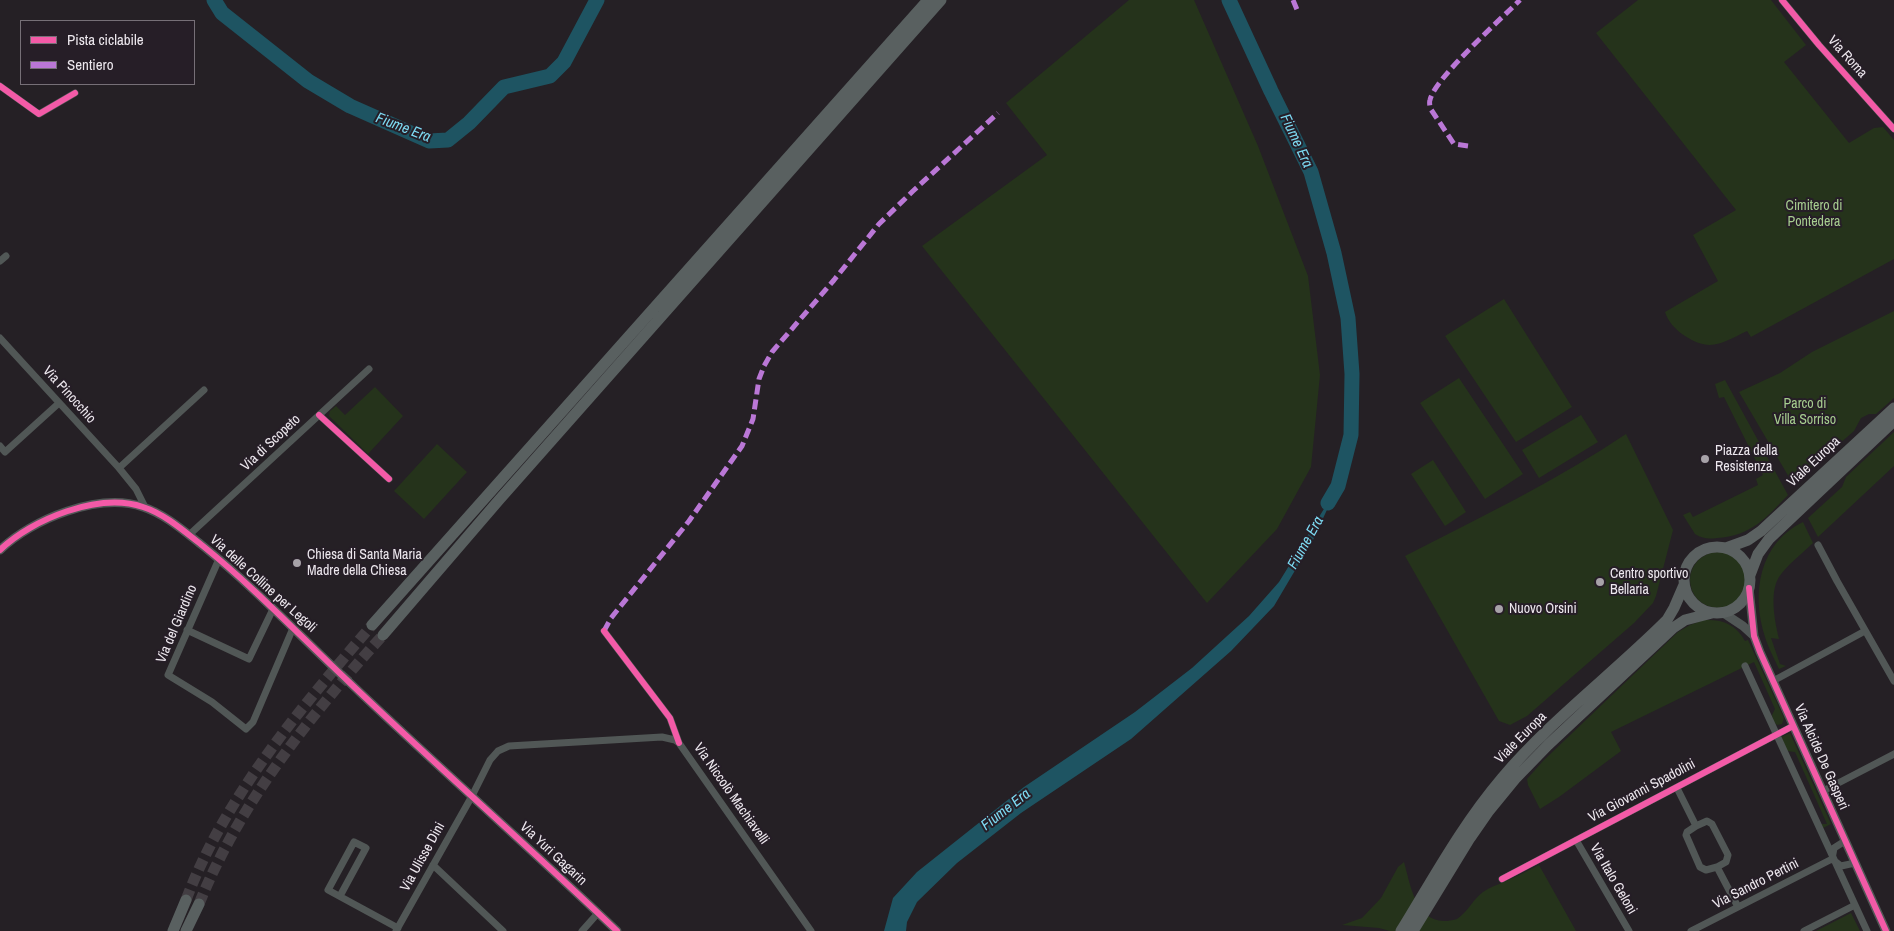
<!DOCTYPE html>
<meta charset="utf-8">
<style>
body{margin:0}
#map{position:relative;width:1894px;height:931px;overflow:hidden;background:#252025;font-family:"Archivo Narrow",sans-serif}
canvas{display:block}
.legend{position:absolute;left:20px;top:20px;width:175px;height:65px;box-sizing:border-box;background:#261e27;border:1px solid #766f77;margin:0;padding:6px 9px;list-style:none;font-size:15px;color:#ede8ee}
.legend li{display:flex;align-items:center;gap:10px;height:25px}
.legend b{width:25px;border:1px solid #766f77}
</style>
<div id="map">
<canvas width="1894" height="931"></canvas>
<ul class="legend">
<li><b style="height:6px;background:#f35aa7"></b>Pista ciclabile</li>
<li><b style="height:6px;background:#ba77d6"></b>Sentiero</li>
</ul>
</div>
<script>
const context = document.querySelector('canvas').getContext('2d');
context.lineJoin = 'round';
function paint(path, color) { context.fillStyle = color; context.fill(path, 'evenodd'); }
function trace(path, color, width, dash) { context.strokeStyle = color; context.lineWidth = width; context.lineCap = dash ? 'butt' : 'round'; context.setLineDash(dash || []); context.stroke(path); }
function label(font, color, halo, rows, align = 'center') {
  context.font = font + ' "Archivo Narrow",sans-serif'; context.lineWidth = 4; context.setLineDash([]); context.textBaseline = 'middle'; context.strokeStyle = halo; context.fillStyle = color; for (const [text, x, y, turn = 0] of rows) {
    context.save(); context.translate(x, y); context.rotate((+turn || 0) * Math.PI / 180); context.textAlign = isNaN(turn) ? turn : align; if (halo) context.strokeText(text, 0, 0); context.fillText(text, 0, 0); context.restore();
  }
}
paint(new Path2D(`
 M1129,0h65l64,146 50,130 12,99 -9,92 -34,62 -70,74 -285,-357 125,-91 -41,-52z
 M1638,0h133l35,45 -22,17 65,81 25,-15 9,-1 11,13v119l-143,78 -4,-6c-27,13 -37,22 -65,3 -8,-6 -14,-13 -17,-22l53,-31 -25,-46 43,-25 -140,-177z
 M1504,299l68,108 -56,35 -71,-106z
 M1894,311v87l-18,16h-7l-8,4 -7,13 -61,53 -54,-92 41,-19 32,-21z
 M1459,378l64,96 -38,25 -65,-96z
 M1725,380l63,115c-22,23 -37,41 -71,43 -8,1 -14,1 -22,-4l-12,-19 7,-3 3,5 65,-32 -2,-6 7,-4 -39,-78 -5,1 -4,-14z
 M375,387l28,29 -35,38 -39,-38 1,-5 6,-5 9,9z
 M1581,415l17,27 -59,36 -17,-28z
 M1894,432v34l-76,71 -10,-19 34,-31 4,-10z
 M1626,434l47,96 -17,66 -3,7 -19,20 -107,93 -17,9 -11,-4 -94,-165c74,-38 151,-75 221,-122z
 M437,444l30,28 -43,47 -30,-28z
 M1433,460l33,52 -21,14 -34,-52z
 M1803,522l10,21c-10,10 -26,22 -34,34 -10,16 -4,45 0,62l-8,-1 9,26 6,2 -7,3c-5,-11 -11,-22 -14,-32 -14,-43 -6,-94 38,-115z
 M1690 580a28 28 0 1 1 56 0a28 28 0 1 1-56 0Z
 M1704,620c18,-1 32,4 41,21l3,-1 36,78 -2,6 -5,1 -4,-4 -1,-6 3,-6 -21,-47 -143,70 10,19 -62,46 -19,12 -12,-24 -1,-6 16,-18 135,-129 12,-7z
 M1790,733l41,91 -8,4 -2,-4h6l-32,-72 -8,-1 -6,-14z
 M1404,862c7,24 12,69 53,57 11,-7 16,-20 26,-27 7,-5 14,-7 21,-10 12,-5 23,-11 35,-17l37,66h-186l-11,-3 -37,-3 20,-7 19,-20 17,-31z
 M1851,913l9,18h-44z`), '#25331b');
paint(new Path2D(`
 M1338,486l-25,54 -39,66 -43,45 -100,88 -110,74 -64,50 -40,39 -10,20 -1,9h-22l9,-33 24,-26 107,-85 111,-75 57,-44 57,-52 30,-34z`), '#1e5462');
trace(new Path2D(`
 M214,0l8,13 86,68 42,25 79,35 19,-1 21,-17 35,-36 46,-11 14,-14 33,-62
 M1229,0l42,91 40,81 23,81 14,65 4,56 -1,61 -13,51 -10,17`), '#1e5462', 15);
trace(new Path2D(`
 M186,900c39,-104 115,-192 186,-275
 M199,904c41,-102 111,-188 184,-269`), '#433e43', 11, [11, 5.5]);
trace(new Path2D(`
 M1782,0l37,45 75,84
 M0,86l39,28 36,-21
 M0,261l6,-5
 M0,338l119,130 17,21 9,18
 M319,415l70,64
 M0,446l5,6 54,-49
 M119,468l85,-78
 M189,535l180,-166
 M1818,545l19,36 57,100
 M219,559l-51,116 44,27 34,27 7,-7 40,-94
 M187,630l62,29 24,-50
 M604,631l66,87 9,25
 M1745,666l122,265
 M1773,681l92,-50
 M1677,788l19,38 11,-5 5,3 16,31 -2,7 -9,5 21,40
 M1823,791l71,-37
 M1696,826l-9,6 -1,3 14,32 6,3 11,-3
 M1576,840l53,91
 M1845,841l-11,7 -2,11 9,7 14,-3
 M433,865l70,66
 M1502,879l291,-153
 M340,896l26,-48 -12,-6 -26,48 70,38
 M396,931l76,-135 18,-36 8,-9 11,-5 153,-9 13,3 4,3 132,188
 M582,931l16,-18
 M1691,931l141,-72
 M1804,931l51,-26`), '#515756', 7);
trace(new Path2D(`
 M0,550c32,-31 99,-58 143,-43 22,7 42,25 60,39 52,42 97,90 146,136 88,84 180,165 268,249
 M1749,588l5,48 6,16 126,279
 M1722,612l21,14 11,10`), '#515756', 9);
trace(new Path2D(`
 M1684 580a33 33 0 1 1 66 0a33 33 0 1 1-66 0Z
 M1726,548l22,-8 13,-9 133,-123
 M1750,575l8,-21 11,-15 125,-118
 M1401,931c32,-52 61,-106 101,-153 49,-58 111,-104 165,-158l7,-12 10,-23
 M1413,931l57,-93 18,-26 27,-33 33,-34 125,-117 12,-8 27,-7`), '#5b6161', 11);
trace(new Path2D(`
 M372,625l556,-625
 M383,635l116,-135 442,-500
 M173,931l13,-31
 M186,931l13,-27`), '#596060', 11);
trace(new Path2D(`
 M1293,0l5,12
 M1468,146l-14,-2 -24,-36c0,-3 -1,-6 0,-8 4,-21 72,-82 90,-100
 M604,631l7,-13 78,-97 53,-75 11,-27 6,-40 5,-13 8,-14 62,-72 45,-56 34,-33 85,-78`), '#ba77d6', 5, [10, 5]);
trace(new Path2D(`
 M1782,0l37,45 75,84
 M0,86l39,28 36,-21
 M319,415l70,64
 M0,550c32,-31 99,-58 143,-43 22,7 42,25 60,39 52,42 97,90 146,136 88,84 180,165 268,249
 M1749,588l5,48 6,16 126,279
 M604,631l66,87 9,25
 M1502,879l291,-153`), '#f35aa7', 6);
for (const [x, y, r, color] of [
 [1705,459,5,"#a7a2a8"],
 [297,563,5,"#a7a2a8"],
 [1600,582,5,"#a7a2a8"],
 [1499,609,5,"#a7a2a8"]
]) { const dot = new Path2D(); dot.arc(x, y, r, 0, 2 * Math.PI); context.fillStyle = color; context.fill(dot); trace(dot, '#261e27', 2); }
label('14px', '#ede8ee', '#261e27', [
 ["Via Roma",1847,57,48],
 ["Via Pinocchio",69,395,48],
 ["Via di Scopeto",271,443,-43],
 ["Viale Europa",1814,462,-43],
 ["Via delle Colline per Legoli",263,584,42],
 ["Via del Giardino",177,624,-67],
 ["Viale Europa",1521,738,-45],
 ["Via Alcide De Gasperi",1821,757,66],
 ["Via Giovanni Spadolini",1642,791,-28],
 ["Via Niccolò Machiavelli",731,794,55],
 ["Via Yuri Gagarin",553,854,43],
 ["Via Ulisse Dini",423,857,-61],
 ["Via Italo Geloni",1613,879,60],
 ["Via Sandro Pertini",1756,884,-27]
]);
label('14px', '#a6cd8f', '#261e27', [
 ["Cimitero di",1814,206],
 ["Pontedera",1814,222],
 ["Parco di",1805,404],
 ["Villa Sorriso",1805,420]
]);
label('14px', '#ede8ee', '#261e27', [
 ["Piazza della",1715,451],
 ["Resistenza",1715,467],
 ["Chiesa di Santa Maria",307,555],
 ["Madre della Chiesa",307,571],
 ["Centro sportivo",1610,574],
 ["Bellaria",1610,590],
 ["Nuovo Orsini",1509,609]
], 'left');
label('italic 15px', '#7ddaf2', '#261e27', [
 ["Fiume Era",403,128,21],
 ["Fiume Era",1296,141,65],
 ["Fiume Era",1306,543,-61],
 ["Fiume Era",1006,810,-38]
]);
</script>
